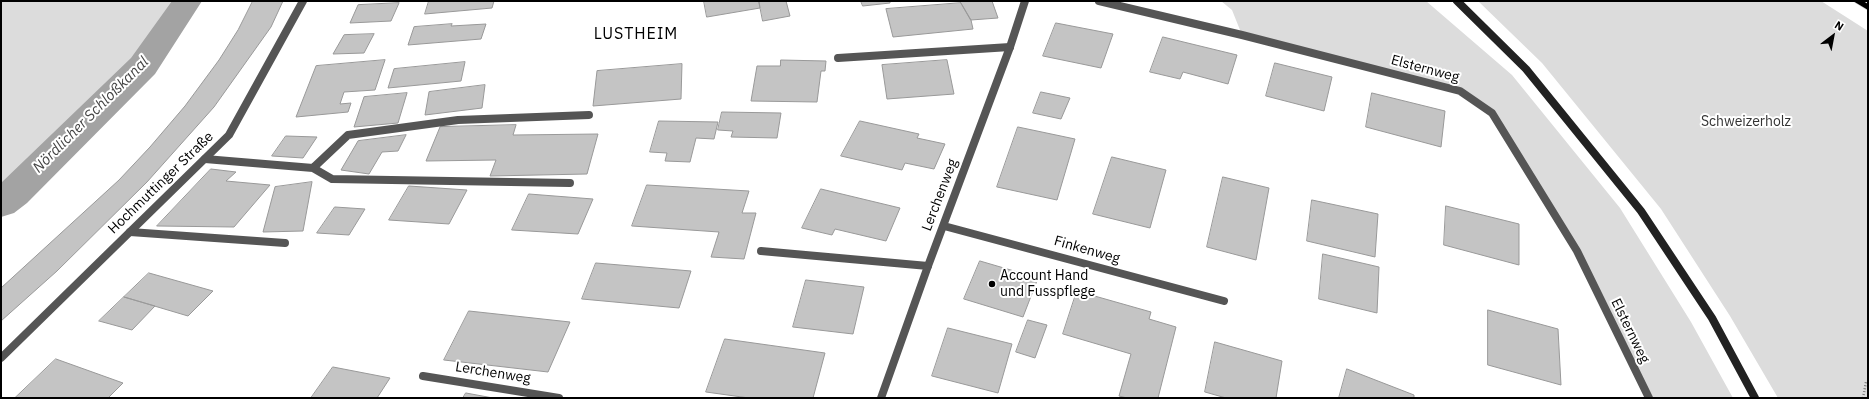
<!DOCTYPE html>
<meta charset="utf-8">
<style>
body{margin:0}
#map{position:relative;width:1869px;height:399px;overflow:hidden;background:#fff;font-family:"IBM Plex Sans",sans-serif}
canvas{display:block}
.frame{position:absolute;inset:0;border:2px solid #000;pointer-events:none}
.north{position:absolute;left:1813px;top:16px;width:40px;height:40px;-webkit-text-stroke:3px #fff;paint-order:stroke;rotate:32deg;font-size:11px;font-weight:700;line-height:16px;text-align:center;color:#000}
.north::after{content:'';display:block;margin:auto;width:14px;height:18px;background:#000;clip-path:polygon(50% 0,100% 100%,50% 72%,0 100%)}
</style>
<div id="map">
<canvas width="1869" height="399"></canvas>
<div class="frame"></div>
<div class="north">N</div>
</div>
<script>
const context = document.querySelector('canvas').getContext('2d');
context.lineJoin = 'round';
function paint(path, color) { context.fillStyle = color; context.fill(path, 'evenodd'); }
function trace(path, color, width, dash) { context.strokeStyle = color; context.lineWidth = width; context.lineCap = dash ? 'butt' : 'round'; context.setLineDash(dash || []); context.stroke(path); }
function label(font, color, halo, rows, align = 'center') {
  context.font = font + ' "IBM Plex Sans",sans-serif'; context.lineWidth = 4; context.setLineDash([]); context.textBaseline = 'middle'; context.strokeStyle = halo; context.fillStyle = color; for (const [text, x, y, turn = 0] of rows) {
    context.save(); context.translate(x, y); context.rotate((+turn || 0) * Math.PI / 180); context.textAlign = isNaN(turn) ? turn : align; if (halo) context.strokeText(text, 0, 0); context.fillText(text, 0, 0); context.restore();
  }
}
paint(new Path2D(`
 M1,1h186l-44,65 -129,127 -13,10z
 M1221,1h205l86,74 108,133 71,114 42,76h-84l-72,-147 -85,-138 -33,-22 -217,-56 -10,-25z
 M1478,1h343l47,30v367h-90l-48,-82 -69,-107 -119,-146z`), '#dcdcdc');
paint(new Path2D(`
 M172,1h30l-47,73 -128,129 -13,10 -13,4v-34l130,-125z`), '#a3a3a3');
const building = new Path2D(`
 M253,1h30l-12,26 -57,80 -67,75 -90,89 -56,50v-33l118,-108 31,-33 35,-41 34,-46 19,-30z
 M429,1h65l-2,7 -67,6z
 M704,1h55l1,7 -53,9z
 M759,1h27l4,15 -27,5z
 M861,1h29v2l-27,3z
 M960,1h32l6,17 -27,2z
 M399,3l-8,18 -41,2 8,-18z
 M961,3l10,17 2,9 -80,8 -7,-28z
 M1056,23l57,11 -12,34 -58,-12z
 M452,24l-1,2 35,-2 -5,15 -73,6 6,-18z
 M374,34l-10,19 -31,1 11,-19z
 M1163,37l74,18 -9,29 -45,-12 -3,7 -30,-7z
 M385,60l-10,30 -31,2 -4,12 11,-1 -3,9 -52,5 20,-51z
 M781,60l45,1 -1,10h-4l-4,31 -66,-1 6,-35h23z
 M947,60l7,34 -67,5 -5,-34z
 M465,62l-4,19 -73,7 6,-19z
 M1275,63l57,14 -8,34 -58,-15z
 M682,64l-1,35 -88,7 4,-35z
 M485,85l-3,23 -57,7 4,-23z
 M1041,92l29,6 -9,21 -28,-6z
 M407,93l-9,30 -44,4 10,-30z
 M1372,93l73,18 -4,36 -75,-20z
 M722,112l59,1 -4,25 -46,-1 2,-6 -15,-1z
 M659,121l59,1 -4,17 -18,-1 -6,24 -25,-1 2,-8 -17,-1z
 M860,121l59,13 -2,4 28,6 -11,25 -29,-6 -3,7 -61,-14z
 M516,125l-3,10 85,-1 -11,40 -97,2 6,-16 -70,1 14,-34z
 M1018,127l57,12 -18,61 -60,-13z
 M406,135l-8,16 -16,1 -13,22 -28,-4 17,-29z
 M286,136l31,1 -14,21 -31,-2z
 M1112,157l54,13 -16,58 -57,-14z
 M211,169l25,3 -10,9 44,4 -36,42 -77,-1z
 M1223,177l46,11 -13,72 -49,-13z
 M312,182l-9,49 -40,1 12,-45z
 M647,185l102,6 -7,22h14l-12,46 -33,-2 8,-25 -87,-6z
 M409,186l58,4 -18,34 -60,-4z
 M821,189l79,19 -14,33 -51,-12 -3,6 -30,-7z
 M529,194l64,5 -15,35 -66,-4z
 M1312,200l66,14 -3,43 -68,-16z
 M1446,206l73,18v41l-75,-20z
 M335,207l30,2 -16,26 -32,-2z
 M1323,254l56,13 -2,46 -58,-14z
 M980,261l58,17 -15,39 -59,-18z
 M596,263l95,8 -12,37 -97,-9z
 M149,273l64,18 -25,25 -64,-19z
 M806,280l58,7 -11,47 -60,-7z
 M1077,291l74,21 -2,7 27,8 -18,71h-31l-8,-2 12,-42 -68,-20z
 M124,297l31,9 -23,24 -33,-9z
 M1488,310l70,19 3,56 -73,-20z
 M469,311l101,11 -22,50 -104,-12z
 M1028,320l19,5 -12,33 -19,-6z
 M948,328l64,16 -14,49 -66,-17z
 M725,339l100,14 -12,45h-64l-43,-6z
 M1215,342l67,19 -6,37h-50l-21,-6z
 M56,359l67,24 -15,15h-93z
 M333,367l57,11 -13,20h-66z
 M1347,369l67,26v3h-75z
 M466,393l27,5h-30z`);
paint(building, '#c4c4c4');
trace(building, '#999', 1);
const primary = new Path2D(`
 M1853,1h10l5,3v6z`);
trace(primary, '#dbdbdb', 1);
trace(new Path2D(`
 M1863,398l3,-16h2`), '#777', 2.5, [1, 2]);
trace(new Path2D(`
 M838,58l172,-11
 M205,159l108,9 35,-33 110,-15 131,-5
 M313,168l19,11 238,4
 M130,232l155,11
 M761,251l167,15`), '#555', 8);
trace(new Path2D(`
 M1099,1l143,34 218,56 32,22 85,138 72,147
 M944,226l280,75
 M1,358l228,-223 74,-134
 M423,376l136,22
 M881,398l47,-132 82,-219 15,-46`), '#555', 8);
trace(new Path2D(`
 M1457,1l69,68 115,142 71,107 43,80`), '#222', 8);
paint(primary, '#000');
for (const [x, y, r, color] of [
 [992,284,4,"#000"]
]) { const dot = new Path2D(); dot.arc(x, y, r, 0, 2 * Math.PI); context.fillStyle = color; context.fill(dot); trace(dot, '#fff', 1.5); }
label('14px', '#000', '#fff', [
 ["Elsternweg",1425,69,15],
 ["Hochmuttinger Straße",161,183,-44],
 ["Lerchenweg",940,195,-69],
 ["Finkenweg",1087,250,16],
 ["Elsternweg",1630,331,64],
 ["Lerchenweg",493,373,9]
]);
label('14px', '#333', '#fff', [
 ["Schweizerholz",1746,122]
]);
label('14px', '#000', '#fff', [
 ["Account Hand",1000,276],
 ["und Fusspflege",1000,292]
], 'left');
label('italic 15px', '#444', '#fff', [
 ["Nördlicher Schloßkanal",91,115,-45]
]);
context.letterSpacing = '1px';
label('16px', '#000', '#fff', [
 ["LUSTHEIM",636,34]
]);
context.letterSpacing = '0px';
</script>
